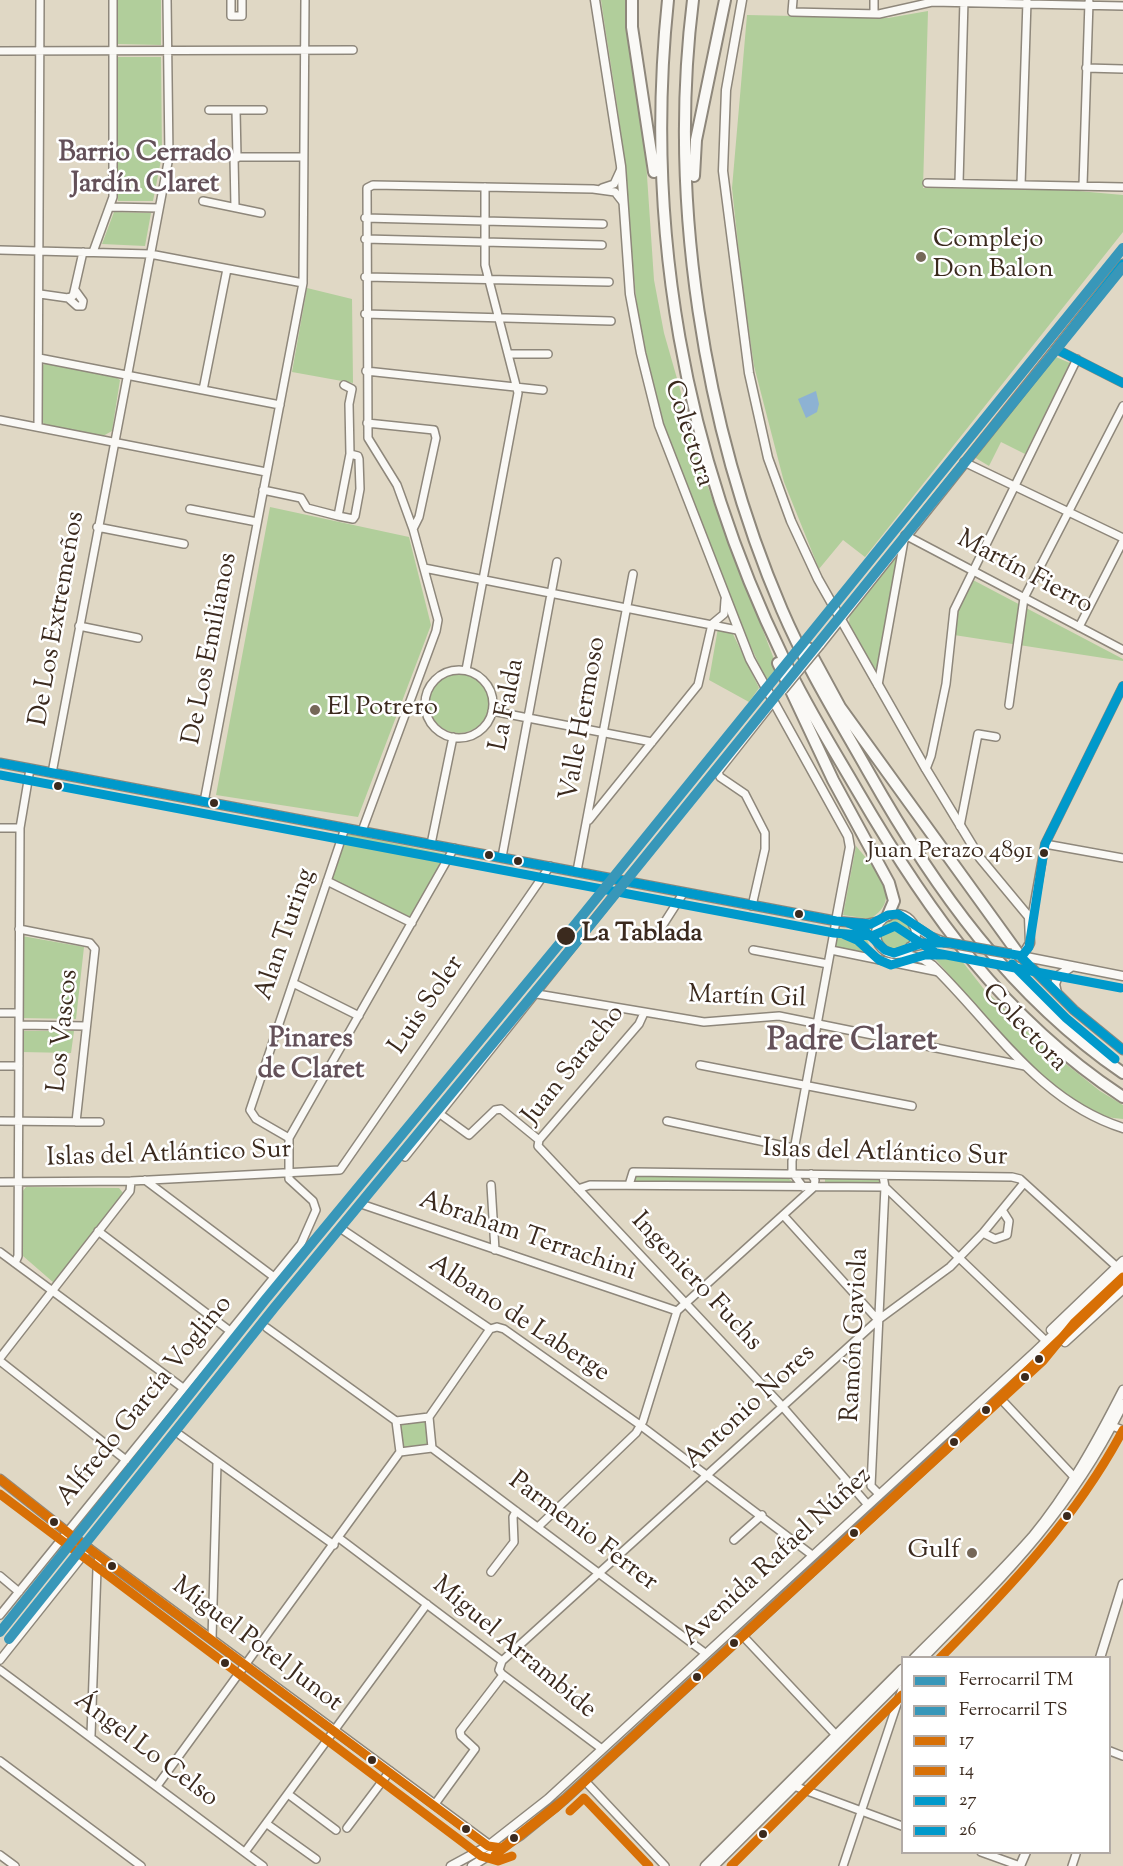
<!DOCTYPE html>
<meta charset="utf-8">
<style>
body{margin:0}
#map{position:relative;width:1123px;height:1866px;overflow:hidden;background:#e0d8c5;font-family:"Sorts Mill Goudy",serif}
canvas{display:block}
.legend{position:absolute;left:901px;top:1656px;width:210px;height:198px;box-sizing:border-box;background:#fff;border:2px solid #b1aaa5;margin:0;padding:8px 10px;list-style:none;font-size:18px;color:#3b2a1e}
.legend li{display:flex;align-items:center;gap:12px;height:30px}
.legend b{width:30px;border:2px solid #b1aaa5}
</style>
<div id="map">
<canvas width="1123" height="1866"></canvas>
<ul class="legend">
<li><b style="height:8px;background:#3897b9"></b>Ferrocarril TM</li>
<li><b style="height:8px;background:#3897b9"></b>Ferrocarril TS</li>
<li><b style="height:8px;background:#d87006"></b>17</li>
<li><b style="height:8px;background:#d87006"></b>14</li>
<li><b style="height:8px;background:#0099cb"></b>27</li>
<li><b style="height:8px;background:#0099cb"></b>26</li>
</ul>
</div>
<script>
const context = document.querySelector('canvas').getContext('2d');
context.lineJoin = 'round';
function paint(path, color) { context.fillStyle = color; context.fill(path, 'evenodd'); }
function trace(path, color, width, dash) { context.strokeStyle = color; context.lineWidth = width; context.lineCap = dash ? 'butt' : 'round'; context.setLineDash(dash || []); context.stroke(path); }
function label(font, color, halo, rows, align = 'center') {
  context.font = font + ' "Sorts Mill Goudy",serif'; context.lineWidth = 5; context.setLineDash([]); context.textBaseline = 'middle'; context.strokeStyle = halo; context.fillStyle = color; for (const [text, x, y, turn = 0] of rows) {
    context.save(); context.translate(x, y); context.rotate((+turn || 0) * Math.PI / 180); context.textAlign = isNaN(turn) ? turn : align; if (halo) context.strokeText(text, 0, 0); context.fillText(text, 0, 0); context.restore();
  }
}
paint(new Path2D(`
 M118,0h43v45l-43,-1z
 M601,0h24l1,30 20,131 8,119 10,53 44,154 69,180 -10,14c-49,-103 -97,-212 -121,-324 -15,-69 -15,-139 -23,-208 -6,-50 -15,-100 -22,-149z
 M928,11l-5,177 144,2 56,5v37l-258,325 -22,-17 -24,29 -35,-87 -30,-116 -12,-84 -10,-94 15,-173 141,3z
 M118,57h43l1,98 -9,46h-35z
 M114,212l37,1 -6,33 -43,-2z
 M307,288l45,11 1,84 -61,-11z
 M1056,357l14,6 -45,91 -24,-12 -12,24 -15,-9z
 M46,363l68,13 6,4 -8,51 -9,5 -58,-11 -4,-5v-53z
 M270,507l139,30 22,88 -73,192 -142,-22z
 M899,549l-23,123 -27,-48 1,-12z
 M973,580l150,79v2l-169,-26 1,-19z
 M718,628l14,4 27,56 -10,14 -40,-22z
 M429 703a30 30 0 1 1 60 0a30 30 0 1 1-60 0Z
 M348,834l98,20 -36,64 -79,-38z
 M856,846c18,22 50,51 14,73l-27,-4z
 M881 934a15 15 0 1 1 30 0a15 15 0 1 1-30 0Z
 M837,928c44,4 22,18 44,28 15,6 32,1 45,10l-93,-18z
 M22,936l62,11 -8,72 -54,-1z
 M940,952l18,4 25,32 54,53 63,50 23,14v14c-6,-1 -13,-1 -18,-3 -59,-19 -127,-110 -169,-156l-1,-5z
 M22,1031h52l-3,22 -50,-1z
 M632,1174l153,2 12,9 -165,-2z
 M825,1176l54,3 2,5h-56z
 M26,1187l93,1 4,5 -69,90 -31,-27 -1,-64z
 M427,1419l3,28 -29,3 -3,-28z`), '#b1ce9b');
paint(new Path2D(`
 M816,391l3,13 -2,8 -11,6 -8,-19z`), '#8db2d3');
const minor = new Path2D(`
 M231,0v16h11v-16
 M793,0l-1,12 87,2 53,-12 191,4
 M874,14v-14
 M0,51l353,-1
 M1086,68l37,1
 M209,110h54
 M236,110l1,48
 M169,157h134
 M234,157l1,50
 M927,183l196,4
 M959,183l5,-183
 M1021,185l6,-184
 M1083,185l6,-183
 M602,188l12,-4 6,-13
 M203,201l58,12
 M110,207l49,1
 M365,218l238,6
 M365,239l237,6
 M0,250l150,4 153,29
 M93,252l20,-55v-197
 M365,277l244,5
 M40,294l28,4 5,-2 10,-44
 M68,298l9,8h5l1,-5 -8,-11
 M365,314l246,7
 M1056,349l67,34
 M508,354h40
 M39,358l241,47
 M366,371l177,19
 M203,390l24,-121
 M0,420l266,52
 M367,423l67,7 2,8 -17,79 -6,12
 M38,427l2,-427
 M964,462l159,76
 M263,490l38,8 6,10 31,8 12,-62 -1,-50 3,-15 -8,-4
 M190,509l67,13
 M338,516l15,3 2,-3 5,-27 -1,-30 -1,-3 -8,-2
 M97,527l87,17
 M424,568l313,62
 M79,626l59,12
 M1079,627l44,-86
 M466,670l52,-277 -33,-128v-78
 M425 704a34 34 0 1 1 68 0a34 34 0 1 1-68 0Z
 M878,685l27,-150 218,115
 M1009,705l15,-107 99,-192
 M492,711l160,31
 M926,769l5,-13 15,-72 8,-74 123,-251
 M52,773l117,-616 -2,-157
 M204,802l99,-519 2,-283
 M589,820l109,-135 14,-61 12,-10 1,-14
 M960,826l18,-92 18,3
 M0,828h20
 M362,831l74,-200 2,-11 -25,-91 -16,-44 -29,-47 -1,-250 6,-3 220,4 22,3 7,9
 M431,844l22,-107
 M1045,844l78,14
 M502,857l55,-295
 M577,871l56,-297
 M327,881l85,42
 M752,906l13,-57v-16l-20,-39 -25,-17 -2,-5 56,-71
 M1031,922l14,-78 78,-158
 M19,929l71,14 5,6 -19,173
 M659,931l25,-39
 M753,950l75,14
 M831,950l108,22
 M293,983l66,33
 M537,994l167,28 75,-6 246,50
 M0,1013h19
 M644,1013l-5,11 -100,116 -1,6 244,260 86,99
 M19,1025l67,1
 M700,1065l212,41
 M0,1066h19
 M440,1114l29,21 26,-25 6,-1 38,31
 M0,1121l100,1
 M667,1121l126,27
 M289,1138l-33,-19 -6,-9 95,-282
 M405,1157l220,-276
 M145,1180l129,97
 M0,1182l131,-1 209,-11 210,-304
 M491,1185l4,65
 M629,1185l4,-13 379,5 8,2 97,88
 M803,1187l-11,-15v-11l44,-240
 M885,1187l162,155
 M578,1189l12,-4 295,2
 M364,1205l313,106
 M784,1216l94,104
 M343,1230l147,99 7,-2 7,2 136,96 172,130
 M98,1231l132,100
 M983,1233l12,6 12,-4 2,-14 -7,-11
 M0,1252l183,136
 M15,1263l3,-7 2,-428 10,-59
 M267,1328l129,93
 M0,1358l130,-167 1,-10
 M0,1361l126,99
 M1000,1398l76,81
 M429,1417l3,31 -32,4 -4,-31z
 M429,1417l61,-88
 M1112,1426l11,4
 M180,1435l154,110
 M432,1448l273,205
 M879,1494l-8,-8 14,-299 -2,-11
 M538,1527l98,-94 7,-12 34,-110 137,-124 1,-7 -4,-6
 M339,1538l163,123 -3,9 3,4 100,75
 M734,1540l28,-25
 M491,1572l23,-30 -1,-25 3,-6
 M0,1576l19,16
 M0,1615l301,-371 15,-34 -3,-9 -24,-22v-41l165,-290
 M742,1635l94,100
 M212,1639l5,-176
 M0,1660l89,-112
 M502,1661l376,-341 72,-53 33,-34 41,-50
 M0,1670l263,196
 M91,1735l6,-166 2,-13
 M1110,1751l13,5
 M0,1761l141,105
 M585,1781l80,85
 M157,1786l243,-334
 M794,1786l108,40
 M288,1794l48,36
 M435,1804l40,-55 -14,-13 -1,-5 43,-56
 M267,1824l49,35
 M347,1828l43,-57
 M245,1852l182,-248
 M981,1852l39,14
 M0,1855l15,11
 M843,1866l59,-177
 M1072,1866l4,-12`);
const major = new Path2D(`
 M595,0l26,166 9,128 11,59 18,72 91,234 98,177 2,11 -14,74
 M742,0l-16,90 -3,81 26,202 19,85 23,63 27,58 108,190 54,89 49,59 1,26 -8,13
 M820,645l303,-381
 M0,763l836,158 31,3 14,-3
 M876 934a20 20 0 1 1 40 0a20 20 0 1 1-40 0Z
 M913,925l18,12 13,5
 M910,947l28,-6
 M898,953l25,6 9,6c61,59 106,136 191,163
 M1020,956l54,54 49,40
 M1021,956l102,20
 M1057,993l-2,-9 3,-8 13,-9
 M1051,1330l72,-69
 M1065,1342l58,-53
 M0,1479l76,60 416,308
 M914,1658c40,-40 81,-79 118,-121 37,-45 65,-96 91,-147
 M923,1658c81,-82 149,-149 200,-254
 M1100,1658l23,-74
 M451,1866l37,-20 60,-47 487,-447 88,-84
 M472,1866l49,-31 44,-36 391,-360 167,-160
 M705,1866l197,-197
 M714,1866l188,-187
 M1020,1866l6,-14`);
const highway = new Path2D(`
 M632,0v27l22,145
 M668,0c-24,227 16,454 116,659 21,45 48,88 73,131 71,122 146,228 266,307
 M693,0c-25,199 10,426 89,610 24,56 56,108 86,161 66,117 143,225 255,302
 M694,176l2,-36 29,-140
 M808,648l32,59 180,249
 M778,663l55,117 56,103 5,18 -6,14`);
trace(minor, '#8e877b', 10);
trace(major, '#8e877b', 11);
trace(highway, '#8e877b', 14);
trace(minor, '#faf9f6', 7);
trace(major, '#faf9f6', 8);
trace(highway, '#faf9f6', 10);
const majorBridge = new Path2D(`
 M783,690l37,-45
 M944,942l67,12`);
trace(majorBridge, '#8e877b', 11, []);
trace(majorBridge, '#faf9f6', 8);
trace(new Path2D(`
 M0,1479l76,60 412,307 14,2 63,-49 391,-360 167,-160`), '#d87006', 9);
trace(new Path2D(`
 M0,1494l481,362 17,5 14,-5
 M940,1658c69,-70 137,-141 183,-228
 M570,1811l14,-13 65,68
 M495,1855l61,-47 487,-447 31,-38 49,-46
 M731,1866l171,-171`), '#d87006', 9);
trace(new Path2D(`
 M1123,264l-67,85 67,34
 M0,763l836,158 35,3 17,-9 10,-1 41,27 83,15 7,-9 16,-103 78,-158
 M848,923l16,7 21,20 9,3 29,-10h24
 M1020,956l54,54 49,40`), '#0099cb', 9);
trace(new Path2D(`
 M0,775l834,158 38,3 23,-10 41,27 185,35
 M843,934l14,6 22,20 12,5 34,-10h22
 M1012,964l54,54 49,41`), '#0099cb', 9);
trace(new Path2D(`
 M0,1632l265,-332 300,-363 558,-689`), '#3897b9', 10);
trace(new Path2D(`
 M9,1639l265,-331 300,-363 549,-678`), '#3897b9', 10);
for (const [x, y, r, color] of [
 [921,257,6,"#756758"],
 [315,710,6,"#756758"],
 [58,786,5,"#3b2a1e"],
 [214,803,5,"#3b2a1e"],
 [1044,853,5,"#3b2a1e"],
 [489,855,5,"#3b2a1e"],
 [518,861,5,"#3b2a1e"],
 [799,914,5,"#3b2a1e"],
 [566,936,10,"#3b2a1e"],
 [1039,1359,5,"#3b2a1e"],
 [1025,1377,5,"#3b2a1e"],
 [986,1410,5,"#3b2a1e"],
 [954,1442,5,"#3b2a1e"],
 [1067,1516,5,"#3b2a1e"],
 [54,1522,5,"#3b2a1e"],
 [854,1533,5,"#3b2a1e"],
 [972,1553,6,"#756758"],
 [112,1566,5,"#3b2a1e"],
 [734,1643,5,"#3b2a1e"],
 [225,1663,5,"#3b2a1e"],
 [697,1677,5,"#3b2a1e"],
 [372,1760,5,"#3b2a1e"],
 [466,1829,5,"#3b2a1e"],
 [763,1834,5,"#3b2a1e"],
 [514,1838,5,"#3b2a1e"]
]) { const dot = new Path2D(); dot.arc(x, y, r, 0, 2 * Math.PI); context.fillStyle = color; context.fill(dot); trace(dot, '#fff', 2); }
label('24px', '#3b2a1e', '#fff', [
 ["Juan Perazo 4891",1033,853]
], 'right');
label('26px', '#3b2a1e', '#fff', [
 ["Complejo",933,242],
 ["Don Balon",933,272],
 ["El Potrero",327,710],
 ["Gulf",960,1553,"right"]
], 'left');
label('26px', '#3b2a1e', '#fff', [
 ["Colectora",687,434,72],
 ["Martín Fierro",1024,574,28],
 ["De Los Extremeños",59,619,-80],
 ["De Los Emilianos",212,649,-79],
 ["La Falda",509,705,-79],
 ["Valle Hermoso",585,719,-80],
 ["Alan Turing",287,935,-71],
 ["Martín Gil",747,999,2],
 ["Luis Soler",428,1006,-56],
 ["Colectora",1023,1029,46],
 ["Los Vascos",65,1031,-84],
 ["Juan Saracho",575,1066,-51],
 ["Islas del Atlántico Sur",885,1155,2],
 ["Islas del Atlántico Sur",169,1156,-2],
 ["Abraham Terrachini",527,1238,19],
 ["Ingeniero Fuchs",695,1283,47],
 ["Albano de Laberge",518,1320,33],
 ["Ramón Gaviola",857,1335,-87],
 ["Alfredo García Voglino",146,1402,-51],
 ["Antonio Nores",751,1408,-43],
 ["Parmenio Ferrer",582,1533,37],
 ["Avenida Rafael Núñez",778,1558,-43],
 ["Miguel Potel Junot",256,1646,37],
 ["Miguel Arrambide",513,1649,40],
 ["Ángel Lo Celso",145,1751,37]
]);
label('bold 26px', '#3b2a1e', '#fff', [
 ["La Tablada",582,936]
], 'left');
label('bold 27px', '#645159', '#fff', [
 ["Barrio Cerrado",145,155],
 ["Jardín Claret",145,186],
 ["Pinares",311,1041],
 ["de Claret",311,1072]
]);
label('bold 32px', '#645159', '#fff', [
 ["Padre Claret",852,1044]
]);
</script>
